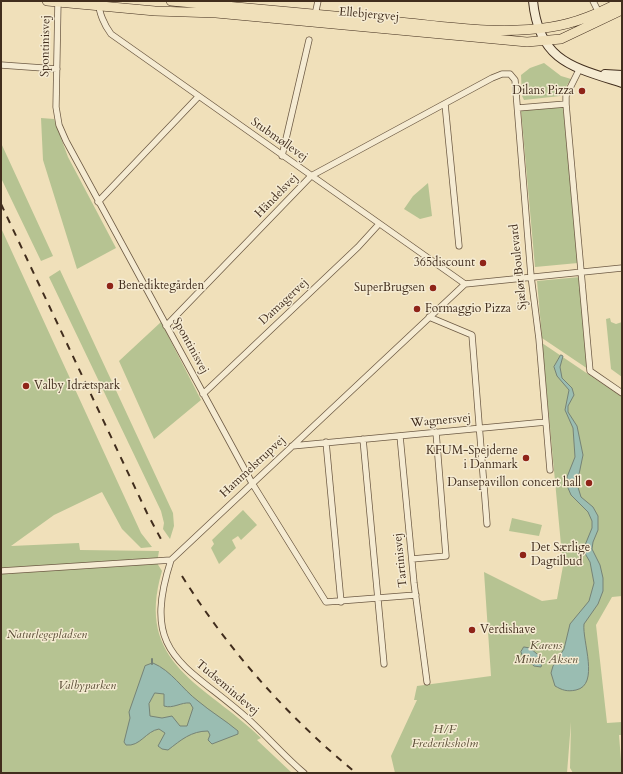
<!DOCTYPE html>
<meta charset="utf-8">
<style>
body{margin:0}
#map{position:relative;width:623px;height:774px;overflow:hidden;background:#f0e0ba;font-family:Cardo,serif}
canvas{display:block}
.frame{position:absolute;inset:0;border:2px solid #412d1d;pointer-events:none}
</style>
<div id="map">
<canvas width="623" height="774"></canvas>
<div class="frame"></div>
</div>
<script>
const context = document.querySelector('canvas').getContext('2d');
context.lineJoin = 'round';
function paint(path, color) { context.fillStyle = color; context.fill(path, 'evenodd'); }
function trace(path, color, width, dash) { context.strokeStyle = color; context.lineWidth = width; context.lineCap = dash ? 'butt' : 'round'; context.setLineDash(dash || []); context.stroke(path); }
function label(font, color, halo, rows, align = 'center') {
  context.font = font + ' Cardo,serif'; context.lineWidth = 3; context.setLineDash([]); context.textBaseline = 'middle'; context.strokeStyle = halo; context.fillStyle = color; for (const [text, x, y, turn = 0] of rows) {
    context.save(); context.translate(x, y); context.rotate((+turn || 0) * Math.PI / 180); context.textAlign = isNaN(turn) ? turn : align; if (halo) context.strokeText(text, 0, 0); context.fillText(text, 0, 0); context.restore();
  }
}
paint(new Path2D(`
 M544,63l17,13 10,3 -11,17 -36,4 -2,-4 -1,-21 9,-7z
 M563,106l15,157 -43,4 -14,-157z
 M41,118l13,1 14,38 48,91 -39,21 -34,-109z
 M1,143l52,113 -12,5 -40,-83z
 M428,183l4,33 -12,3 -16,-10 9,-13z
 M1,228l140,305 11,14 -11,1 -19,-19 -20,-37 -48,23 -43,31 68,-3 1,7 79,1 -2,12 5,8c-28,94 44,113 99,167l-4,2 35,33h-291z
 M60,270l113,243 1,13 -4,13 -7,-10 1,-6 -3,-12 -112,-234z
 M580,277l8,92 -46,-31 -5,-57z
 M610,318l1,4 5,2 6,-2v55l-11,-8 -5,-50z
 M161,322l40,78 -47,39 -35,-78z
 M542,343l80,54v199l-10,1 -16,28 11,98 15,-1v13h-3l3,38h-49l-3,-5 1,-46 -4,51h-172l-4,-17 26,-56h-3l3,-14 74,-10 -7,-104 58,29 15,-2 6,-33z
 M243,510l14,15 -16,15 -3,-4 -6,4 4,8 -17,16 -8,-16 3,-4 -2,-4z
 M512,518l30,7 -3,11 -30,-5z`), '#b6c392');
const water = new Path2D(`
 M561,355l2,1 -3,11 2,11 10,10 2,7 -6,11v6l9,14 6,29 -6,29 4,13 12,10 5,9v14l-5,12 -1,7 8,16 3,13v13l-5,13 -14,20c-2,17 16,61 -8,66 -9,2 -14,0 -21,-4l-4,-13 2,-7 11,-17 6,-25 19,-23 5,-18 -4,-21 -7,-12 9,-22v-7l-4,-9 -17,-17 -3,-7 -1,-11 8,-20 -2,-29 -8,-18 4,-20 -12,-14 -3,-9z
 M524,647l6,1 13,11 -2,8 -7,-1 -12,-11 -1,-3z
 M153,663c19,8 29,26 45,38 13,11 27,19 40,30v3l-26,10 -4,-4 2,-5 -2,-4c-17,0 -27,9 -40,19l-6,-1 -4,-3 7,-13 -6,-4c-13,2 -19,18 -33,16l-2,-3 6,-24 -1,-6 16,-46zM155,693l9,1v12c9,3 17,-4 26,-3l3,5 -6,18h-7l-8,-10 -10,2 -12,-2 -1,-12z`);
paint(water, '#9abdb2');
trace(water, '#768376', 1);
trace(new Path2D(`
 M152,664v-5`), '#768376', 2);
const street = new Path2D(`
 M58,1l-2,106 3,18 7,16 186,342 74,119 90,-7
 M99,1c-1,11 6,25 12,33l354,250
 M593,1l6,12
 M315,15l3,-14
 M1,65l56,4
 M579,70l-13,26v8l24,267 32,22
 M445,104l14,142
 M518,108l48,-4
 M282,156l27,-116
 M98,202l100,-105
 M429,317l43,18 15,189
 M166,326l145,-150 181,-98 10,-4h8l5,6 16,196 8,63 11,131
 M203,394l155,-147 21,-23
 M400,436l14,147 13,99
 M363,439l21,225
 M326,442l15,160
 M292,446l254,-24
 M412,559l34,-3 -10,-124
 M171,560c-31,96 14,103 76,158 20,18 37,38 57,55
 M1,571l170,-11 294,-276 157,-16`);
const secondary = new Path2D(`
 M533,1c6,60 39,66 89,82
 M605,74l17,1`);
const primary = new Path2D(`
 M47,1l108,10 61,2 311,29 34,-3 61,-29
 M171,1c76,7 152,14 229,21 49,5 102,13 151,5 26,-4 48,-14 71,-26`);
trace(street, '#6d5a44', 7);
trace(secondary, '#412d1d', 10);
trace(primary, '#412d1d', 10);
trace(street, '#f5ebd2', 5.5);
trace(secondary, '#f5ebd2', 8);
trace(primary, '#f0e0ba', 9);
trace(new Path2D(`
 M1,204l146,309 15,28
 M182,576c47,75 106,141 174,197`), '#412d1d', 2, [7, 7]);
for (const [x, y, r, color] of [
 [582,91,4,"#8f2418"],
 [483,263,4,"#8f2418"],
 [110,286,4,"#8f2418"],
 [433,288,4,"#8f2418"],
 [417,309,4,"#8f2418"],
 [26,386,4,"#8f2418"],
 [526,458,4,"#8f2418"],
 [589,483,4,"#8f2418"],
 [523,555,4,"#8f2418"],
 [472,630,4,"#8f2418"]
]) { const dot = new Path2D(); dot.arc(x, y, r, 0, 2 * Math.PI); context.fillStyle = color; context.fill(dot); trace(dot, '#f5ebd2', 1.5); }
label('12px', '#412d1d', '#f5ebd2', [
 ["Ellebjergvej",369,15,5],
 ["Spontinisvej",46,46,-89],
 ["Stubmøllevej",279,140,35],
 ["Händelsvej",277,196,-46],
 ["Sjælør Boulevard",519,267,-96],
 ["Damagervej",284,302,-43],
 ["Spontinisvej",190,346,61],
 ["Wagnersvej",441,421,-5],
 ["Hammelstrupvej",253,467,-43],
 ["Tartinisvej",401,560,-96],
 ["Tudsemindevej",227,688,40]
]);
label('12px', '#412d1d', '#f5ebd2', [
 ["Dilans Pizza",574,91],
 ["365discount",475,263],
 ["Benediktegården",118,286,"left"],
 ["SuperBrugsen",425,288],
 ["Formaggio Pizza",425,309,"left"],
 ["Valby Idrætspark",34,386,"left"],
 ["KFUM-Spejderne",518,451],
 ["i Danmark",518,465],
 ["Dansepavillon concert hall",581,483],
 ["Det Særlige",531,548,"left"],
 ["Dagtilbud",531,562,"left"],
 ["Verdishave",480,630,"left"]
], 'right');
label('italic 12px', '#584b34', '#f5ebd2', [
 ["Naturlegepladsen",47,635],
 ["Karens",546,646],
 ["Minde Aksen",546,660],
 ["Valbyparken",87,686],
 ["H/F",445,730],
 ["Frederiksholm",445,744]
]);
</script>
